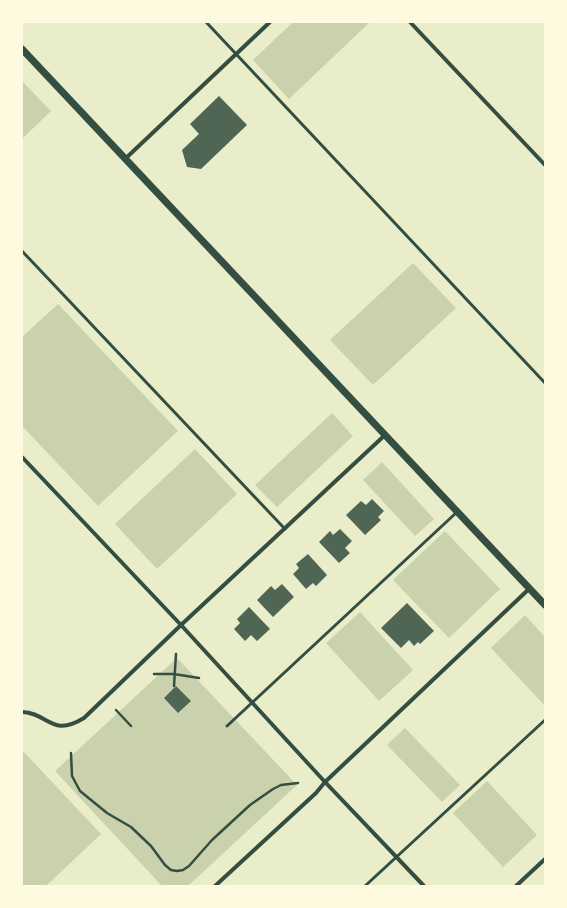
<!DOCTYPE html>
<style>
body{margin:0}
#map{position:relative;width:567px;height:908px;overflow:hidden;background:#e9edc9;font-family:Montserrat,sans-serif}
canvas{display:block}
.frame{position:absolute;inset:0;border:23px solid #fefae0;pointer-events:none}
</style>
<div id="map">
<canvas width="567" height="908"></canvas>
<div class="frame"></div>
</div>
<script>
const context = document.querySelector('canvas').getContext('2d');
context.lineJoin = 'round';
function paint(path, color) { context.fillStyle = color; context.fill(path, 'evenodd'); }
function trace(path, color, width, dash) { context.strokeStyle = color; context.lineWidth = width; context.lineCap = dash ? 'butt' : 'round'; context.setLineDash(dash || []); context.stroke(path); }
paint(new Path2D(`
 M293,22h77l-81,77 -36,-39z
 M22,81l29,30 -29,28z
 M413,263l43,45 -83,77 -43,-45z
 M58,304l120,127 -80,75 -76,-80v-89z
 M332,413l21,23 -76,71 -22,-22z
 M195,449l42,45 -80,75 -42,-45z
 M382,462l52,57 -19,17 -52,-56z
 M445,531l55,58 -51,49 -56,-58z
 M360,612l53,58 -34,31 -53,-58z
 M525,615l20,22 -1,68 -53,-57z
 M177,658l120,127 -109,101h-26l-107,-115z
 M405,728l55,57 -18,17 -55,-57z
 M22,750l79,84 -55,52h-24z
 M487,781l50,54 -34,32 -50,-54z`), '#cad2ad');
paint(new Path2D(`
 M219,96l28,29 -46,44 -14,-2 -5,-17 17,-16 -9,-10z
 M372,499l12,12 -6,6 3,3 -16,15 -19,-20 15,-14 5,4z
 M340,529l12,12 -7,7 5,5 -11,10 -20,-21 11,-11 3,4z
 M308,554l19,21 -11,11 -3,-3 -7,6 -13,-15 6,-6 -3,-4z
 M282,584l12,13 -21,20 -16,-17 14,-14 4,4z
 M407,603l27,28 -14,13 -2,-2 -4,4 -5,-6 -8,8 -20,-20z
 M249,607l21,22 -13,12 -6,-6 -6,6 -11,-12 6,-6 -3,-4z
 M176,686l15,15 -13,12 -14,-15z`), '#4f6655');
trace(new Path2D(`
 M154,674h20l25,4
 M174,686l2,-32
 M116,710l15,16
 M71,753l1,23 8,15 27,22 24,14 20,19 14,19 6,5 6,1 6,-1 6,-4 23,-26 38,-35 23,-16 8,-4 17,-2`), '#344e41', 2.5);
trace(new Path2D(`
 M206,22l339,361
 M22,251l263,278
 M227,726l230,-214
 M365,886l180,-166`), '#344e41', 3);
trace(new Path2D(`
 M410,22l135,143
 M125,159l145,-137
 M22,457l159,168 144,157 99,104
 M22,712c27,1 29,26 62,6l97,-93 204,-190
 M215,886l101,-93 9,-11 205,-194
 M516,886l29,-27`), '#344e41', 4);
trace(new Path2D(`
 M22,49l523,556`), '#344e41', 7);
</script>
